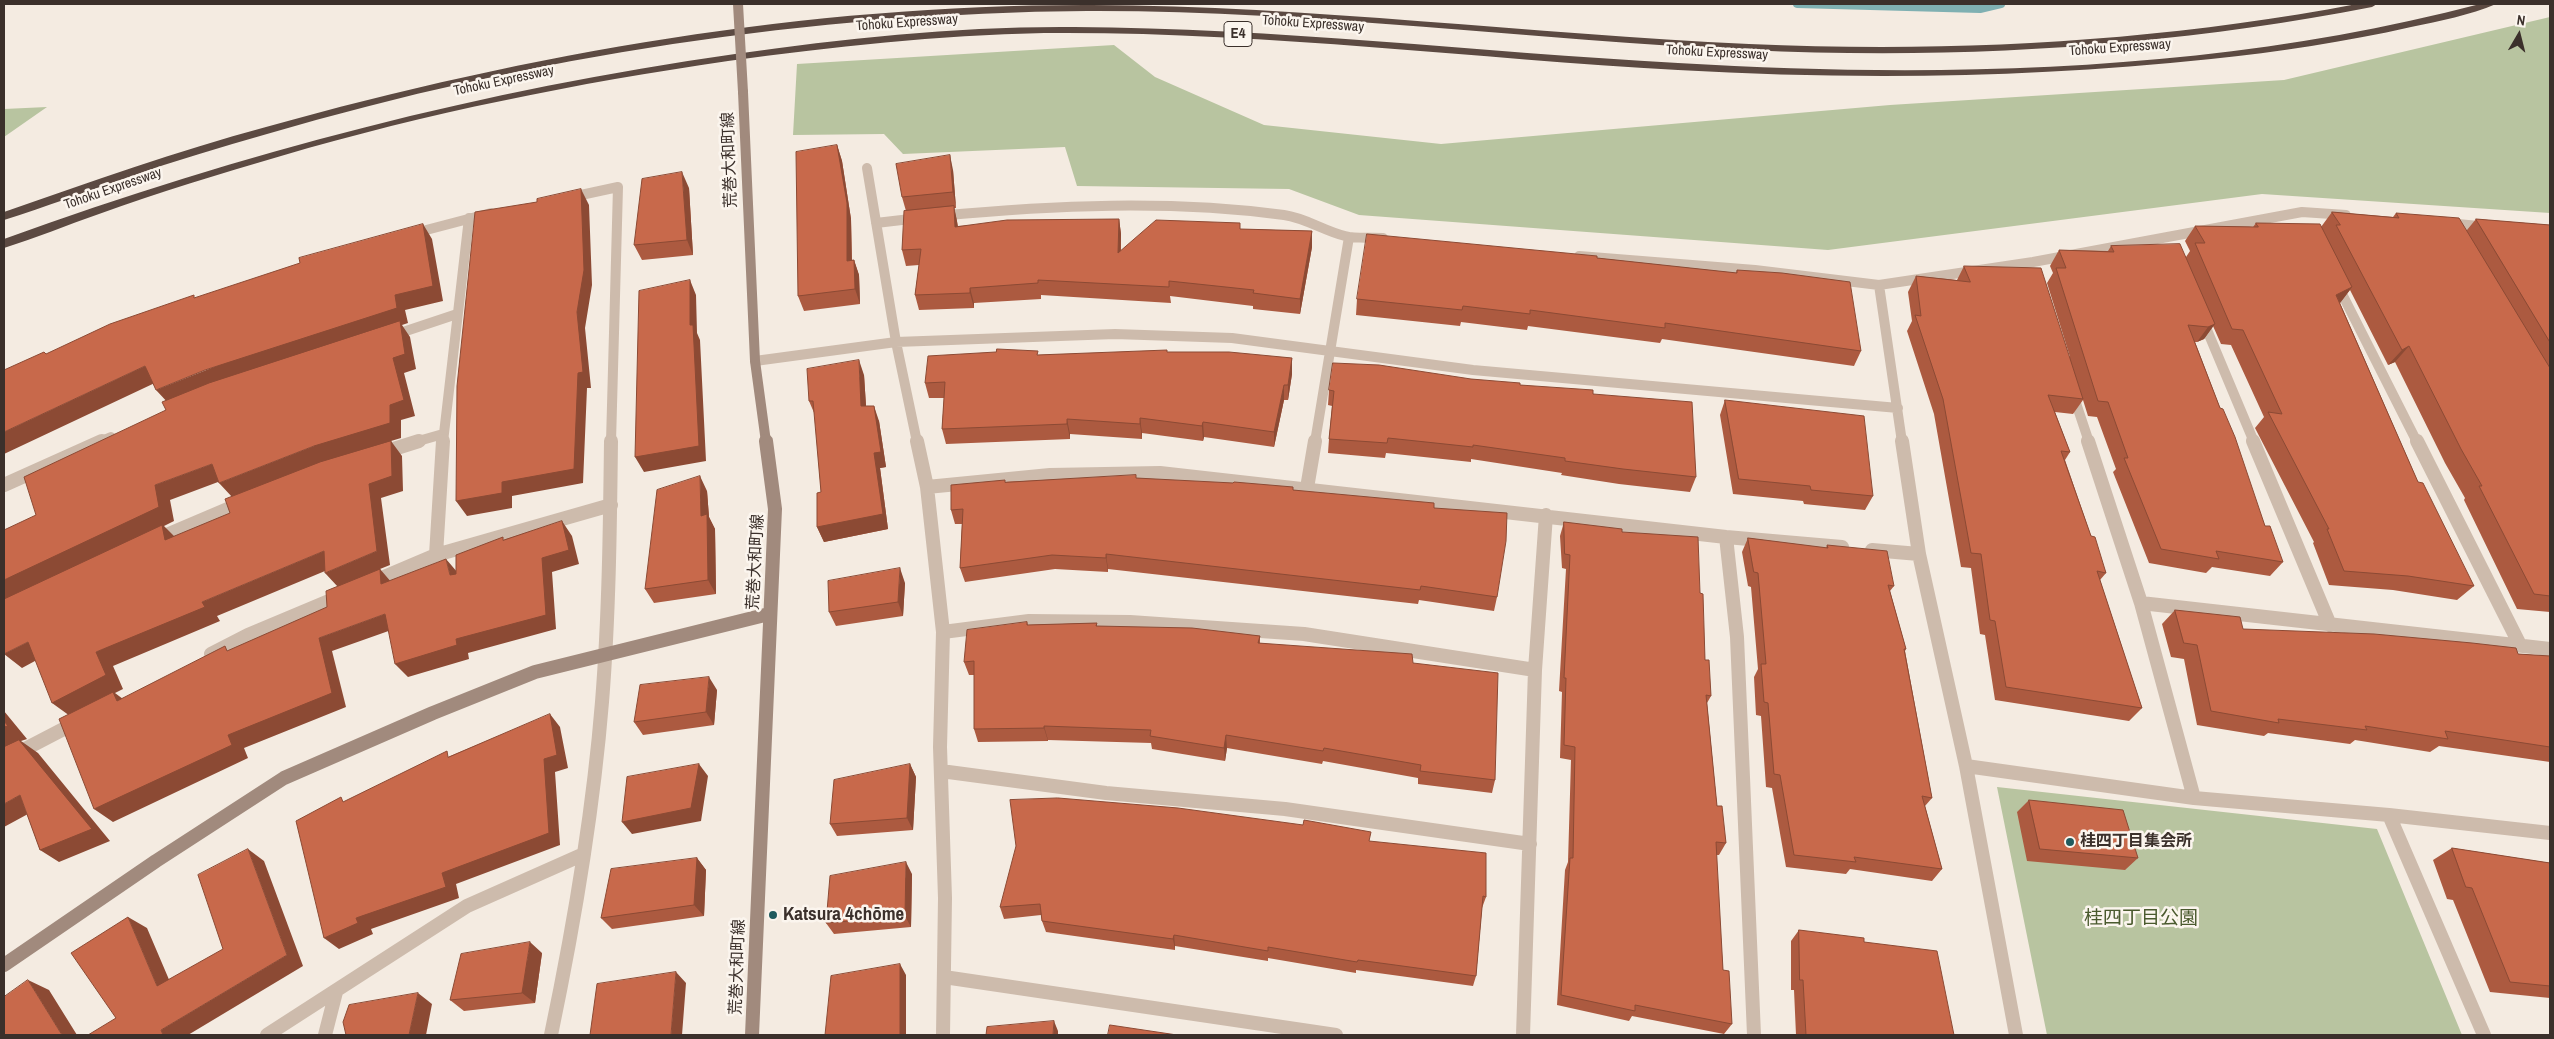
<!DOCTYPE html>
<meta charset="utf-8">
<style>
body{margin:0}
#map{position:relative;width:2554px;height:1039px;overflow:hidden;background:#f4ebe1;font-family:"Archivo Narrow",sans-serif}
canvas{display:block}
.frame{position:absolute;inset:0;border:5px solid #3b302b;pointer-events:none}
.north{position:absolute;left:2494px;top:10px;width:50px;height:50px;-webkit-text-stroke:4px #fbf5ee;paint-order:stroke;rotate:8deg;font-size:14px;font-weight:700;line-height:20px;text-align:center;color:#3b302b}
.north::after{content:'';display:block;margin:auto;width:18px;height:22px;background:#3b302b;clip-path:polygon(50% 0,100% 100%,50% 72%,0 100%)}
</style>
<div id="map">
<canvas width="2554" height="1039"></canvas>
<div class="frame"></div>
<div class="north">N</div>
</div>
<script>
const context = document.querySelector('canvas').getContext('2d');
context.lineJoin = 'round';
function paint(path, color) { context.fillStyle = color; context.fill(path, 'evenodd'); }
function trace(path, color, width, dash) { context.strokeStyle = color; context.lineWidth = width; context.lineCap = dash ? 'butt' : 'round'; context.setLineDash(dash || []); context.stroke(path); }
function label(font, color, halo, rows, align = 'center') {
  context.font = font + ' "Archivo Narrow","Noto Sans JP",sans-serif'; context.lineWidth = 5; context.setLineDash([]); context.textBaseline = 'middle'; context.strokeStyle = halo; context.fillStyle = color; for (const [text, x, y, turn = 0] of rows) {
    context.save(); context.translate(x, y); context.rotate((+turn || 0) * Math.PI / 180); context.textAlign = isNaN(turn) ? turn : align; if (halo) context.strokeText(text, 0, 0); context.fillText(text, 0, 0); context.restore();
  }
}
paint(new Path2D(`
 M2550,17v196l-288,-19 -434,56 -469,-35 -70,-26 -212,-3 -12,-39 -162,7 -19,-20 -91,1 4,-71 317,-19 41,32 109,48 177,19 449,-39 394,-25z
 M47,107l-43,30v-28z
 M1997,787l380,42 85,206h-415z`), '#b8c4a0');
trace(new Path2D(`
 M1797,4l183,5 21,-5`), '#7fb0b2', 8);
trace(new Path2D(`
 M867,168l29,174 21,100
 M567,198l51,-11 -7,255
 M939,216c114,-11 231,-16 345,-1 22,3 40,16 61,21 12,3 25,1 38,2
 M876,223l43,-5
 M2448,223l40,4
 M411,234l80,-21
 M1579,256l176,14 124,15 154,-23 269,-50 44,3
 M2337,284l80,158
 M1879,285l23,157
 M2202,318l52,124
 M391,336l66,-22
 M755,361l141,-19 219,-8 117,4 241,32 425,38
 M2073,394l16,48
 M99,442l12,-5
 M415,442l28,-8
 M443,442l26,-224
 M1315,442l34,-205`), '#cdbbac', 10);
trace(new Path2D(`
 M917,441l10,46 16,145 -3,115 5,151 -2,137
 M1902,441l17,113 47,212 50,269
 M2088,441l53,162 53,195
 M2253,441l77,184
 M2417,441l103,204
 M381,453l38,-12
 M4,485l98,-44
 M927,487l123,-12 110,-2 566,64 116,10
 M1307,488l8,-47
 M1726,537l11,100 17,398
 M155,540l87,-37
 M1872,550l47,4
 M436,555l7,-114
 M370,583l66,-28 175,-50
 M2141,603l409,46
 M943,632l86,-11 101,1 174,12 231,36
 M211,654l37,-19 93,-39
 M4,760l73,-38
 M1966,766l228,32 195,17 161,18
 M941,771l165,22 179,16 245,35
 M2389,815l95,220
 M944,977l392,58
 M267,1035l200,-129 117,-52
 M325,1035l11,-43
 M551,1035c23,-110 42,-221 51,-333 7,-87 8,-174 9,-261
 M1523,1035l12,-365 11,-155`), '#cdbbac', 14);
trace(new Path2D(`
 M743,92l12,269 11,81`), '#a18a7d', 10);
trace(new Path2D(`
 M4,965l152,-104 128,-83 149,-65 102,-41 234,-58
 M752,1035l23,-526 -9,-68`), '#a18a7d', 14);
paint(new Path2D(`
 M2357,4h20l-5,3c-206,40 -414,53 -624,43 -220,-10 -440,-40 -661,-39 -277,2 -554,45 -820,123 -46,13 -93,27 -138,43 -42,14 -83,30 -125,43v-8c86,-30 173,-61 262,-85 268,-75 546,-123 826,-122 219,1 438,29 657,39 204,9 407,-2 608,-40z
 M2480,4h16c-26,11 -56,17 -85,23 -66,15 -133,25 -200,32 -177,19 -356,21 -533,11 -211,-12 -422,-39 -634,-37 -106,2 -212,14 -316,28 -151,22 -301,52 -447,95 -61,18 -122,36 -182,58 -32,11 -63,24 -95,34v-9c240,-87 478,-149 731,-185 112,-16 226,-28 339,-27 202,1 403,25 604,36 265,16 544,9 802,-59z`), '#5c4a42');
trace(new Path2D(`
 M738,4l5,88`), '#a18a7d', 10);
paint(new Path2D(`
 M837,145l5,16 9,58 1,41h2l5,15 1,29 -56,7 -6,-15z
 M953,170l3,38h-2l4,18 161,-7 2,15v17l119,-28v6l72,2v16l-12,67 -47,-5v-3l-83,-10 1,7 -130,-8v4l-67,4v5l-55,2 -4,-15 4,-30 -13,1 -4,-16 4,-39 -4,-14z
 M689,188l4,67 -51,5 -8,-15z
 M2332,212l61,5 3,-4 71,17 9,-11 74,6v387l-33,-3 -53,-109 1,-2 -20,-35 -50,-101 -7,3 -38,-75 -10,13 78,179 56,104 -17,14 -64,-10 -64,-5 -16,-42 1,-1 -59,-114 9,-11 -33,-72 -10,-1 -8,-18 -9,13 -7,3h-2l70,184 18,36 -13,14 -58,-9 -6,6 -57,-10 -36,-91 3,-3 -19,-52 -9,-1 -5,-16 -10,14 -18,-2 15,40 -5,8 26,76 15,37 -6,7 42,128 -13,13 -134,-21 -10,-65 -5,-1 -9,-66 -10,-1 -27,-153 -27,-83 5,-10 -4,-29 8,-16 41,4 7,-14 106,91 -23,-74 6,-10 -3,-7 9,-16 49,1 3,-5 75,11 4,-6 -5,-10 10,-15 58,1 3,-4 65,4z
 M1597,258l139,15 1,-3 124,81 -7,15 -192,-27 -2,4 -132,-17 -1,4 -66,-8 -1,4 -104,-11 1,-16z
 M1167,352l125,6v16l-4,26h-4l-10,47 -70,-10 -1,4 -61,-8v6l-72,-5v5l-124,5 -4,-15 2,-31h-15l-4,-15 113,-28z
 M864,375l2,31 13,15 7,46 -6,1 8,61 -64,13 -7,-15 4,-35 -6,-77 -6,-14z
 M1471,379l122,15 103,83 -6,15 -71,-8 -58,-9 1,-2 -91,-14v3l-85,-9 -1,5 -57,-5 1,-14 3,-33 -4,-1 1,-15z
 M1725,400l148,96 -8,14 -61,-6 -1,-3 -70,-7 -13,-79z
 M1136,478l157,12 141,18 63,89 -3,14 -75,-11 -1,4 -310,-35v3l-53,-3 -90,13 -5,-14 2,-44h-7l-4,-14 55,-28z
 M707,491l2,26 6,12 1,65 -62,9 -9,-14z
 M1564,522l58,10 78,61 5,67 6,36 -4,7 10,103 9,37 -7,12h-3l7,115 9,54 -8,10 -92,-18 -3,5 -72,-16 8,-135 3,-8 3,-102 -11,-2 2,-66 -3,-1 7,-122 -4,-1 -2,-32z
 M1748,538l78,10 1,-3 67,41 -4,5 16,58 -1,2 27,147 -7,8 17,63 -10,12 -82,-12 -4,5 -60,-7 -14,-79 -6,-1 -5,-71 -5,-1 -2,-38 4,-8 -7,-82 -3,-1 -6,-34z
 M905,583l-2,33 -67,10 -7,-14z
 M2175,610l68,19 275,25 32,2v106l-111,-16 -9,6 -75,-12 -5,4 -82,-11 -4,3 -67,-11 -13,-66 -13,-2 -9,-33z
 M1027,622l1,3 69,-2v3l163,10v7l153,20 82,117 -3,13 -74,-9v-6l-95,-17 -1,3 -95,-16 -2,13 -73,-12 -1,-6 -103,-3v1l-70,1 -4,-13v-54h-5l-5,-13z
 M717,690l-3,35 -71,10 -9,-13z
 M910,764l6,13 -3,53 -76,6 -7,-12z
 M2029,800l109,58 -13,12 -98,-9 -10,-49z
 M1370,841l116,56 -4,11 -6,68 -3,10 -117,-16v3l-88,-15v3l-93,-15v4l-129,-18 -4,-11 -1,-6 -37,4 -4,-12z
 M2452,848l98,15v135l-60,-6 -37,-92 -6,-1 -14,-39z
 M697,858l9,12 -2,46 -92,13 -11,-11z
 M912,874l-1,53 -77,7 -8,-11z
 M1799,930l65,12 90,93h-158l-2,-45h-3v-49z
 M542,953l-7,50 -71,8 -14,-11z`), '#ac5a40');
paint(new Path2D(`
 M837,145l5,16 9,58 1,57 -5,-15z
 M950,155l3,15 3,38 -3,-16z
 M682,172l7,16 4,67 -6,-15z
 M581,189l8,16 3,80 -7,43 6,60h-4l-4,95 -71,13v12l-45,8 -11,-15 46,-19 76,-109 -1,-61z
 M954,206l3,15 2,21 -4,-15z
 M1119,219l2,15 -1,35 -2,-16z
 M423,224l9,15 11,62 -38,9 3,13 -6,2 8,12 6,32 -12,4 11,43 -14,4v18l-10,3 11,15 1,35 -22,7 9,67 -10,4 12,14 -54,4 -13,-14 52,-22 -144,-53 -14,-15 95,-37 -144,-41 -14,-15 239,-95z
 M1312,231v16l-12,67v-15z
 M854,260l5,15 1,29 -5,-15z
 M690,280l6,15 1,38 3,7 6,121 -62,11 -9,-15 55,-132z
 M2352,287l-12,16 -4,-8z
 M970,288l4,15v5l-4,-15z
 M2215,324l-11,15 -7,3 11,-15z
 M2409,346l-14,16 -7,3 14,-15z
 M1292,358v16l-4,26v-15z
 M859,360l5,15 3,46 -6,-15z
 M145,366l14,15 -155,73v-22z
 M1284,385v15l-10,47v-15z
 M874,406l5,15 7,46 -6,1 8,61 -64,13 -7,-15 57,-74z
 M1140,418l2,15v6l-2,-15z
 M1067,419l3,15v5l-3,-15z
 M1203,422l1,15 -1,4 -1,-15z
 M212,464l14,15 -56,21 4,21 -10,5 13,13 -173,63v-22l151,-95z
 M700,476l7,15 2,26 6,12 1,65 -8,-14 -7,-64z
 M562,521l10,15 7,28 -27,8 4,57 -88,24 1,6 -61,18 -13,-13 61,-25 86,-81z
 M324,551l13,15 -120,50 3,5 -107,45 10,23 -8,4 16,12 -61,11 -18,-13 44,-51 106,-50z
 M1106,554l2,15v3l-2,-14z
 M446,559l12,14 4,16 -12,-14z
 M900,568l5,15 -2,33 -5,-14z
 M385,614l12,14 -65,23 14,56 -102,41 4,10 -135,64 -19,-13 134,-74 91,-97z
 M28,642l18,13 -24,13 -18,-14z
 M709,677l8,13 -3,35 -8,-13z
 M4,711l23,28 -6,2 17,12 72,88 -51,21 -19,-12 -36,-100z
 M550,714l10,13 8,41 -13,4 5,73 -104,39 3,14 -88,31 2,5 -34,15 -15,-11 32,-20 86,-45 102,-114z
 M1044,726l4,14v1l-4,-13z
 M1226,735l1,13 -2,13 -1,-13z
 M699,764l9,12 -7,45 -69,13 -10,-12z
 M910,764l6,13 -3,53 -6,-12z
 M20,795l19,13 -35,19v-23z
 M248,849l16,12 39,105 -115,69h-25l-2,-5 126,-75z
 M697,858l9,12 -2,46 -10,-11z
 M906,862l6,12 -1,53 -6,-11z
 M128,917l19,11 29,68 -19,-10z
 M1174,935l1,11v4l-2,-11z
 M530,942l12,11 -7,50 -13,-10z
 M900,964l6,11v60h-6z
 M676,972l10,11 -4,52h-11z
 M28,980l21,10 28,45h-15z
 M418,993l14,11 -6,31h-17z
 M1054,1021l4,10v4h-5z`), '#8c4a34');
const building = new Path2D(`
 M837,145l10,58v58l7,-1 1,29 -57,7 -2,-144z
 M950,155l3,37 -51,5 -6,-33z
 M682,172l5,68 -53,5 8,-66z
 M581,189l3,81 -7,42 6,60 -5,1 -4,96 -72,13v11l-46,8 1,-115 18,-174 62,-10v-3z
 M954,206l1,21 52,-7 112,-1 -1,34 38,-33 84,3v6l72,2 -12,68 -47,-6 1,-3 -85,-9v6l-131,-7v3l-68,5v5l-55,2 6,-46 -19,1 2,-39z
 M2332,212l67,6 -3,-5 63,5 91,150v228l-16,-2 -55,-108h3l-21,-37 -52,-103 -7,4 -66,-125h4z
 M2476,219l74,6v117z
 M2256,223l64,1 32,63 -16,8 82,187 5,1 51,103 -66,-10 -64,-5 -17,-42h2l-61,-117 14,2 -39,-84 -11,-1 -37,-86h10l-10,-17 63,1z
 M423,224l10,62 -38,9 2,13 -192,62 -49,20 -11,-24 -141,66v-62l40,-18 2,2 64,-30 84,-29v3l106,-35 -1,-5z
 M1367,234l230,22v2l140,15v-3l45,3 68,9 11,69 -196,-28v5l-135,-18v4l-67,-8 -1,4 -105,-11z
 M2180,244l35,80 -7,3 -20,-2 32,83 3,1 12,28 30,89h5l13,36 -67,-11 3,8 -58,-10 -37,-91h4l-20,-56 -10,-1 -42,-133h10l-7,-18 55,2 -3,-6z
 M1964,266l77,2 42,131 -35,-4 22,57 -9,-1 30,85 4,1 11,36 -9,-2 45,137 -136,-21 -11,-66 -5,-1 -9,-66 -10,-1 -28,-154 -28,-84 6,1 -5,-40 54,6z
 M690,280v45h3l6,121 -64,11 4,-166z
 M400,321l5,33 -12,4 11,42 -14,5v18l-76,23 -95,37 -7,-19 -57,21 4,22 -155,73v-50l32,-15 -12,-38 142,-67 -4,-8 47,-19z
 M997,349l41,2 -1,4 130,-5v2h62l63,6 -4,27h-4l-10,47 -71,-10 -1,4 -62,-8v6l-73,-5v5l-125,5 3,-47 -20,1 3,-27 68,-4z
 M859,360l2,46h13l7,46 -7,1 9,61 -66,13v-34l4,-1 -8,-91h-4l-2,-32z
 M1333,363l46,2 92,14 49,4v2l73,5v4l99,8 4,75 -73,-8 -58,-8v-3l-92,-13v2l-85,-9 -1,5 -58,-4 5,-48 -5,-1z
 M1725,400l139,16 9,80 -62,-6 -1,-4 -71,-7z
 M391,441l1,35 -23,8 8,67 -52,22 -1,-22 -122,51 3,5 -109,45 10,23 -54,28 -24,-61 -24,12v-55l158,-74 3,15 65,-27 -5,-14 95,-37z
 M1136,475v3l97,5 1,-1 59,5v3l141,13v5l73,5 -1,28 -9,56 -76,-11 -1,4 -314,-36v4l-54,-3 -92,13 3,-59 -12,1v-25l54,-5v2z
 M700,476l1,40 6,-2 1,66 -63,9 12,-99z
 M562,521l7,29 -27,8 4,57 -90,24 1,6 -62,19 -10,-50 -66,24 13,55 -104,42 4,10 -138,64 -35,-90 54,-27 4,9 108,-55 2,5 100,-44 -1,-16 54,-22 1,15 65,-25 4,16 6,-1v-19l47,-18v3z
 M1564,522l58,7v3l76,5 2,56 3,1 2,66h4l2,36 -5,-1 11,111h5l4,37 -10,-1 7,128 6,1 3,53 -97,-19v6l-74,-16 9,-137h3l2,-111 -11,-2 2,-67h-2l6,-123 -5,-1z
 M1748,538l80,10 -1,-3 60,6 7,35 -6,-1 18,64h-2l28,149 -10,-2 20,73 -88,-12 2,5 -62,-7 -14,-80 -6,-1 -6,-71 -4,-1 -3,-38h5l-8,-91 -4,-1z
 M900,568l-2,34 -69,10 -1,-31z
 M2175,610l65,7 3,12 131,5 98,9 44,5 2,6 32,2v91l-105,-16 3,8 -83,-13 2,4 -89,-11 1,4 -68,-12 -14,-66 -13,-2z
 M1027,622v3l70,-2 -1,3 96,2 68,8 -2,7 154,11 1,9 85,10 -3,107 -75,-9 1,-6 -97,-17 -1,3 -97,-16 -2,13 -74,-12 1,-6 -107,-4v2l-70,1v-68l-10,1 3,-32z
 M709,677l-3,35 -72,10 6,-37z
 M550,714l7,41 -13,4 5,74 -107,40 4,14 -90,31 2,5 -34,15 -28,-117 45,-24 2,5 104,-51 1,6z
 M4,721l4,5 -4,1z
 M19,740l73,89 -52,21 -20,-55 -16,9v-57z
 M699,764l-8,44 -69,14 5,-45z
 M910,764l-3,54 -77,6 4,-44z
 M1058,798l120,10 125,17 1,-5 67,12 -2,9 117,12v44l-3,-1 -7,80 -118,-16 -1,2 -89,-15v4l-94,-16 -1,4 -131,-18 -2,-17 -40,3 16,-61 -6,-46z
 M2029,800l94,10 15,48 -98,-9z
 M2452,848l98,15v123l-40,-4 -38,-94 -6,-1z
 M248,849l39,106 -126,75 2,5h-75l28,-17 -45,-65 57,-36 29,69 66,-37 -25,-74z
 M697,858l-3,47 -93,13 10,-49z
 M906,862l-1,54 -79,7 4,-47z
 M1799,930l65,8v4l73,9 17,84h-148l-3,-55h-3z
 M530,942l-8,51 -72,7 11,-46z
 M900,964v71h-75l6,-59z
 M676,972l-5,63h-81l7,-51z
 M28,980l34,55h-58v-38z
 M418,993l-9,42h-63l-3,-13 6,-17z
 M1054,1021l-1,14h-67l1,-8z
 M1110,1025l67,10h-69z`);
paint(building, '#c8694b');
trace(building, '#8c4a34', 1);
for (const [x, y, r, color] of [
 [2070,842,5,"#1f5a5e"],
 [773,915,5,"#1f5a5e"]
]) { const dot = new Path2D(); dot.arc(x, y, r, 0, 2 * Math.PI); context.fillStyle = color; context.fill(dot); trace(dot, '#fbf5ee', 2); }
label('14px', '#3b302b', '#fbf5ee', [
 ["Tohoku Expressway",907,23,-4],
 ["Tohoku Expressway",1313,24,4],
 ["Tohoku Expressway",2120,48,-4],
 ["Tohoku Expressway",1717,53,3],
 ["Tohoku Expressway",504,81,-12],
 ["Tohoku Expressway",113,189,-19]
]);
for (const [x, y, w] of [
 [1238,34,28]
]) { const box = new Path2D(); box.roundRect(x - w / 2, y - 12.5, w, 25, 4); context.fillStyle = '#fbf5ee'; context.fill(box); trace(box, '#3b302b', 1); }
label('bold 15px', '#3b302b', null, [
 ["E4",1238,34]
]);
label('16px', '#3b302b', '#fbf5ee', [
 ["荒巻大和町線",730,160,-92],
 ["荒巻大和町線",756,562,-87],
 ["荒巻大和町線",738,967,-88]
]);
label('bold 16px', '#3b302b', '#fbf5ee', [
 ["桂四丁目集会所",2080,842]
], 'left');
label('bold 19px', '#3b302b', '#fbf5ee', [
 ["Katsura 4chōme",783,915]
], 'left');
label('19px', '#4a5a2e', '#fbf5ee', [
 ["桂四丁目公園",2141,919]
]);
</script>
